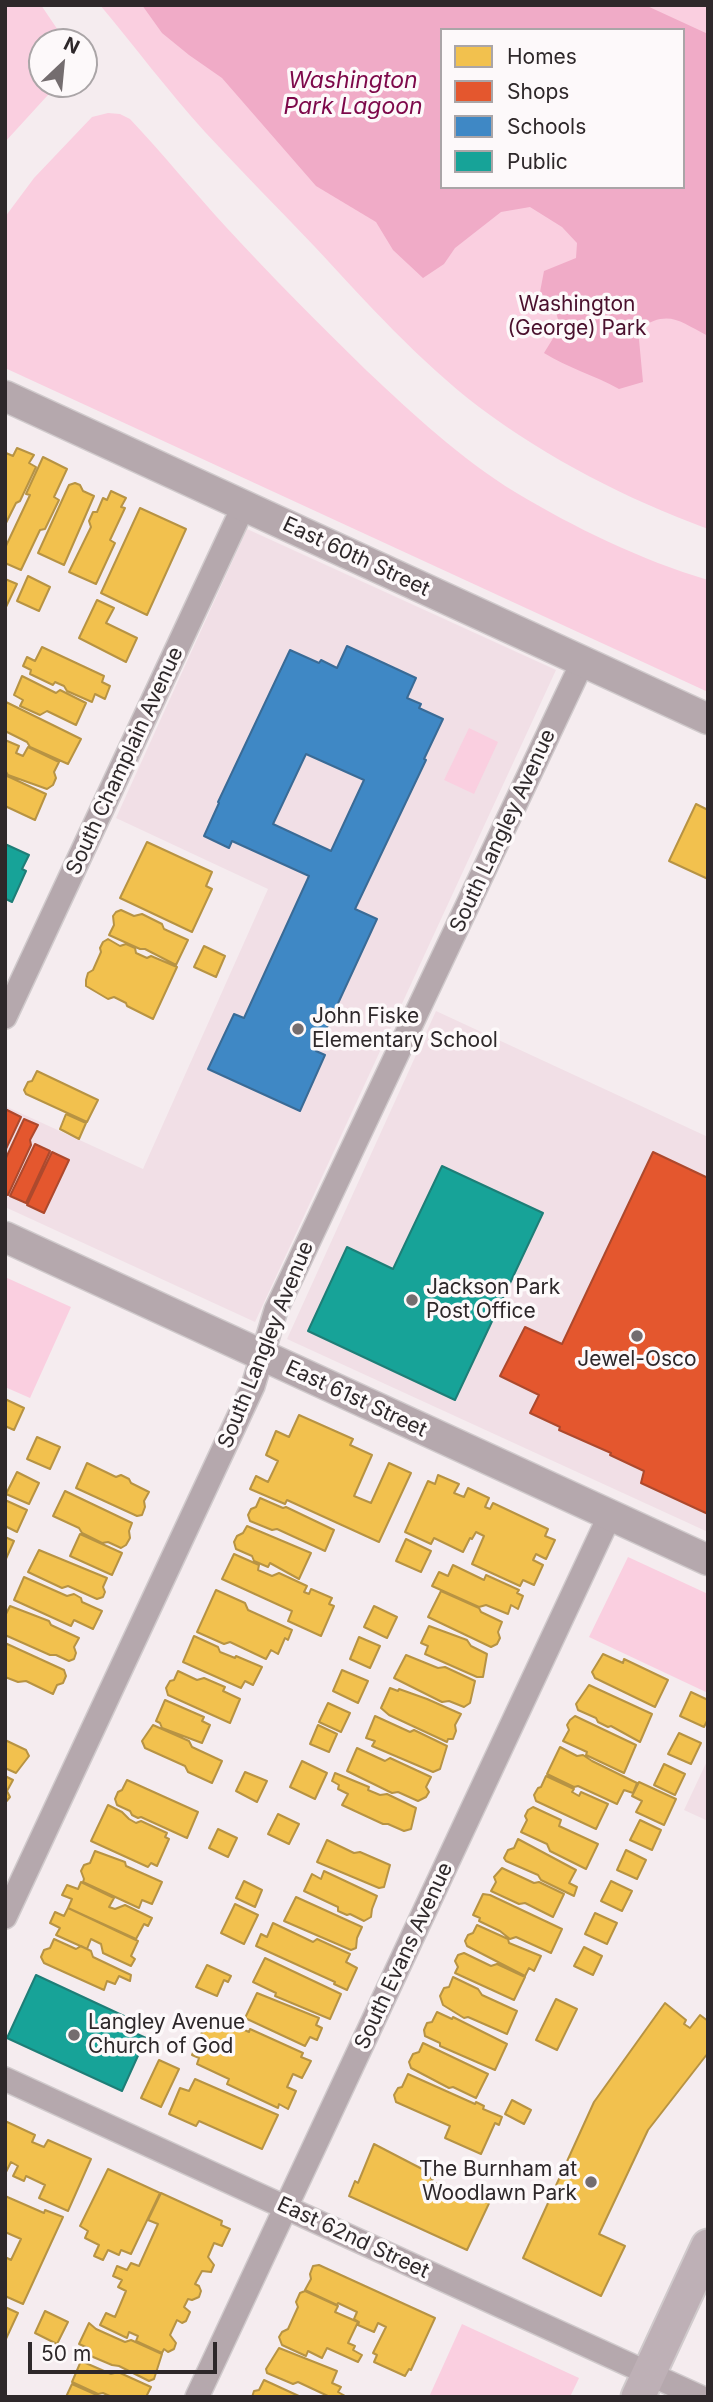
<!DOCTYPE html>
<style>
body{margin:0}
#map{position:relative;width:713px;height:2402px;overflow:hidden;background:#f5ecef;font-family:Inter,sans-serif}
canvas{display:block}
.frame{position:absolute;inset:0;border:7px solid #2e282a;pointer-events:none}
.legend{position:absolute;left:440px;top:28px;width:245px;height:161px;box-sizing:border-box;background:#fdf9fa;border:2px solid #aaa5a7;margin:0;padding:9px 12px;list-style:none;font-size:21px;color:#2e282a}
.legend li{display:flex;align-items:center;gap:14px;height:35px}
.legend b{width:35px;border:2px solid #aaa5a7}
.north{position:absolute;left:28px;top:28px;width:70px;height:70px;box-sizing:border-box;background:#fdf9fa;border:2px solid #aaa5a7;border-radius:50%;rotate:26deg;font-size:19px;font-weight:700;line-height:28px;text-align:center;color:#2e282a}
.north::after{content:'';display:block;margin:auto;width:24px;height:32px;background:#746d6f;clip-path:polygon(50% 0,100% 100%,50% 72%,0 100%)}
.scale{position:absolute;left:28px;top:2342px;width:189px;height:32px;box-sizing:border-box;border:4px solid #2e282a;border-top:0;padding-left:9px;font-size:21px;line-height:24px;white-space:nowrap;color:#2e282a;-webkit-text-stroke:5px #fdf9fa;paint-order:stroke}
</style>
<div id="map">
<canvas width="713" height="2402"></canvas>
<div class="frame"></div>
<ul class="legend">
<li><b style="height:19px;background:#f2c14e"></b>Homes</li>
<li><b style="height:19px;background:#e4572e"></b>Shops</li>
<li><b style="height:19px;background:#3f88c5"></b>Schools</li>
<li><b style="height:19px;background:#17a398"></b>Public</li>
</ul>
<div class="north">N</div>
<div class="scale">50 m</div>
</div>
<script>
const context = document.querySelector('canvas').getContext('2d');
context.lineJoin = 'round';
function paint(path, color) { context.fillStyle = color; context.fill(path, 'evenodd'); }
function trace(path, color, width, dash) { context.strokeStyle = color; context.lineWidth = width; context.lineCap = dash ? 'butt' : 'round'; context.setLineDash(dash || []); context.stroke(path); }
function label(font, color, halo, rows, align = 'center') {
  context.font = font + ' Inter,sans-serif'; context.lineWidth = 7; context.setLineDash([]); context.textBaseline = 'middle'; context.strokeStyle = halo; context.fillStyle = color; for (const [text, x, y, turn = 0] of rows) {
    context.save(); context.translate(x, y); context.rotate((+turn || 0) * Math.PI / 180); context.textAlign = isNaN(turn) ? turn : align; if (halo) context.strokeText(text, 0, 0); context.fillText(text, 0, 0); context.restore();
  }
}
paint(new Path2D(`
 M247,529l309,141 -301,652 -250,-115v-101l138,63 125,-280 -152,-71z
 M436,1011l272,126v395l-421,-193z
 M708,1759v62l-24,-11z`), '#f1dfe6');
paint(new Path2D(`
 M5,5h36l25,37h-24v42h16l-53,58z
 M100,5h608v524c-83,-31 -158,-69 -229,-122 -60,-46 -113,-105 -164,-160 -36,-38 -74,-76 -110,-115 -37,-41 -70,-85 -105,-127zM442,30h241v157h-241z
 M108,113l12,1 10,5c33,35 63,72 96,108 45,49 93,97 141,144 46,43 94,88 148,121 60,36 126,68 193,88v112l-703,-324v-151l29,-39 58,-61z
 M469,728l29,14 -24,52 -30,-14z
 M5,1277l66,30 -41,91 -25,-11z
 M628,1557l80,37v99l-119,-56z
 M462,2324l117,54 -9,19h-141z`), '#facfe0');
paint(new Path2D(`
 M142,5h503l63,29v302c-29,-15 -39,-27 -70,-7l5,53 -24,7c-25,-14 -51,-21 -75,-36l16,-26 -5,-19 -15,-16 4,-21 32,-13 1,-15 -15,-16 -32,-20 -29,5 -46,36 -11,16 -21,14 -30,-28 -17,-28 -60,-36 -94,-108 -33,-23 -27,-22zM442,30h241v157h-241z`), '#f0abc7');
const homes = new Path2D(`
 M17,448l17,7 -5,8 7,4 -16,34 -4,2 -11,22v-69l1,-3 7,3z
 M43,457l24,12 -13,28 5,3 -14,29 -5,1 -19,40 -16,-7v-15l25,-53 -4,-1z
 M75,483l5,2 3,6 11,5 -30,69 -26,-12 31,-68z
 M111,491l15,7 -5,9 4,1 -15,32 5,3 -19,41 -27,-12 22,-45 -2,-6 4,-9h4l6,-14 4,2z
 M140,508l46,21 -39,86 -46,-22z
 M28,576l22,11 -11,24 -22,-10z
 M5,579l12,5 -11,23h-1z
 M97,600l17,8 -8,15 31,15 -11,24 -47,-24z
 M42,647l62,29 -2,6 8,4 -5,13 -10,-5 -3,8 -25,-11 -3,-5 -9,-4 -2,3 -23,-11 1,-4 -8,-4 4,-9 8,4z
 M22,676l34,17 4,-3 26,13 -10,22 -29,-14 -7,4 -20,-9 3,-6 -9,-5z
 M6,702l75,37 -13,25 -38,-17 -3,-5 -22,-11z
 M5,740l14,6 -3,7 7,3 5,-9 31,15 -5,10 2,6 -3,7 -6,4 -39,-14 -3,-5z
 M5,775l41,19 -11,26 -30,-14z
 M696,804l12,6v69l-39,-18z
 M147,842l65,30 -6,14 6,3 -20,43 -72,-34z
 M121,910l13,6 8,-2 20,10 2,5 24,11 -12,25 -31,-16h-5l-31,-14 5,-10 -1,-9 3,-4z
 M108,939l12,7 6,-2 9,4 1,5 11,5 4,-2 26,11 -24,52 -26,-13 -1,-3 -12,-6 -6,2 -22,-13v-6l2,-7 5,-3 8,-18 -1,-4 3,-6z
 M204,946l21,10 -9,21 -22,-10z
 M37,1071l61,29 -11,22 -61,-28 -2,-4 4,-8 4,-1z
 M66,1114l20,9 -7,16 -19,-10z
 M5,1399l19,9 -10,22 -9,-4z
 M299,1415l54,24 -3,6 22,10 -18,41 17,7 18,-40 22,10 -32,69 -92,-42 -2,4 -35,-15 6,-13 12,6 10,-21 -12,-6 10,-24 13,6z
 M37,1437l23,10 -10,22 -23,-10z
 M87,1463l29,14 5,-2 8,4 2,4 18,9 -5,9 1,6 -3,8 -5,1 -61,-28z
 M17,1472l22,11 -10,21 -23,-10z
 M438,1475l21,9 -5,9 10,4 4,-9 21,10 -4,9 5,2 3,-6 55,26 -3,7 10,4 -9,19 -10,-5 -3,6 10,5 -9,20 -11,-5 -3,6 -48,-22 12,-28 -8,-4 -4,7 -2,-1 -7,14 -29,-14 -3,6 -26,-12 23,-51 7,3z
 M65,1491l67,32 -3,8 1,7 -4,7 -5,3 -13,-6 -6,1 -20,-10 -3,-5 -26,-12z
 M260,1498l23,10 3,-1 48,23 -9,21 -48,-22 -5,1 -22,-9 -2,-6 3,-6 5,-2z
 M5,1500l22,10 -10,22 -12,-6z
 M247,1526l64,27 -12,26 -29,-16 -2,4 -14,-6 -2,-5 -16,-7 -2,-7 3,-6 6,-3z
 M80,1534l42,19 -10,22 -42,-19z
 M5,1537l9,4 -9,20z
 M406,1539l25,12 -10,21 -25,-11z
 M39,1550l68,28 -4,9 2,5 -2,5 -6,2 -29,-13 -6,2 -34,-16z
 M234,1554l25,11 -1,5 14,6 7,-3 28,13 -3,6 5,2 2,-5 21,9 -3,6 5,2 -13,30 -33,-15 4,-10 -70,-32z
 M453,1565l31,15 2,-5 33,15 -2,3 6,3 -5,13 -7,-4 -3,9 -22,-9 -7,2 -47,-21 7,-14 9,4z
 M24,1577l43,19 7,-2 7,4 1,4 20,9 -9,18 -19,-9 -3,6 -57,-26z
 M216,1590l29,13 3,7 44,20 -4,10 -3,-2 -7,16 -7,-4 -5,9 -36,-17 -6,2 -27,-12z
 M441,1591l38,17 2,4 21,10 -4,10 2,6 -3,6 -6,3 -63,-30z
 M10,1606l39,15 2,4 28,13 -5,9 2,6 -2,6 -5,2 -13,-6h-6l-45,-20v-19z
 M374,1606l23,11 -10,21 -23,-11z
 M429,1626l38,14 4,6 16,8 -4,23h-6l-52,-23 3,-8 -7,-3z
 M194,1636l24,11 2,5 15,6 1,-2 26,11 -9,18 -8,-4 -4,7 -58,-26z
 M359,1637l21,9 -10,22 -20,-9z
 M5,1643l59,27 2,6 -3,7 -6,2 -4,9 -27,-13 -8,1 -13,-5z
 M603,1654l20,9 1,-4 44,21 -13,27 -60,-29 -3,-6z
 M406,1655l32,13 7,-1 30,14 -5,22 -6,4 -15,-6 -7,1 -48,-24z
 M342,1670l26,11 -10,22 -25,-12z
 M178,1671l19,9 7,-2 21,9 -2,4 17,8 -10,24 -62,-28 -2,-7 4,-7 4,-1z
 M589,1685l63,29 -12,28 -29,-16 -3,1 -10,-5 -2,-4 -18,-8 -2,-6z
 M390,1688l8,3 1,-2 28,10 34,15 -6,11 1,6 -3,8h-5l-1,3 -58,-27 -8,-7z
 M691,1692l17,8v19l-4,8 -24,-11z
 M165,1700l39,17 -2,4 8,4 -8,18 -40,-15 -2,-5 -4,-2z
 M328,1703l22,10 -9,19 -22,-10z
 M375,1716l35,16 4,-2 33,16 -7,23 -7,3 -61,-26 3,-5 -9,-3z
 M575,1716l61,29 -12,28 -38,-18 1,-3 -24,-11 6,-11 -2,-5 3,-5z
 M153,1725l36,16 3,6 30,14 -10,22 -24,-11 -3,-6 -40,-18 -3,-7z
 M318,1725l19,9 -8,18 -19,-8z
 M679,1733l22,10 -10,21 -23,-10z
 M5,1740l21,10 3,6 -13,17 -11,-5z
 M560,1747l17,9 6,-1 9,6 45,22 -4,10 -9,-3 -7,14 -39,-18 -4,1 -27,-13z
 M357,1748l28,13 5,-3 41,19 -5,10 3,5 -3,5 -8,4 -20,-9 -6,1 -45,-22z
 M302,1761l25,12 -12,26 -25,-12z
 M664,1764l21,10 -10,21 -21,-10z
 M245,1772l22,9 -10,21 -21,-11z
 M335,1773l34,14 -1,3 12,5 7,-1 29,14 -5,21 -7,2 -16,-7h-5l-41,-19 6,-11 -10,-5 1,-4 -7,-4z
 M5,1776l8,4 -6,11 3,6 -5,6z
 M546,1776l28,13 -2,3 7,4 2,-4 27,12 -12,25 -60,-28 -2,-6 4,-7 3,-1z
 M127,1780l71,32 -11,26 -46,-21 -3,1 -6,-3 -2,-4 -13,-6 -2,-6 3,-7 4,-2z
 M639,1782l37,17 -12,26 -28,-13 6,-11 -10,-5z
 M108,1805l14,7 7,7 7,4 5,-2 26,12 -2,4 4,2 -12,27 -6,-3 -3,4 -57,-26z
 M533,1807l28,13 -2,6 39,18 -12,25 -36,-18 -3,-7 -26,-12 6,-12 -2,-4 3,-6z
 M278,1814l21,10 -10,20 -21,-10z
 M640,1820l21,10 -9,20 -22,-10z
 M218,1829l19,9 -9,19 -19,-9z
 M518,1839l58,31 -7,13 8,4 -3,9 -33,-16 -3,-5 -32,-14 -2,-3 4,-8 6,-2z
 M327,1840l27,13 6,-1 30,13 -6,22 -5,1 -62,-26z
 M626,1850l20,10 -9,19 -20,-9z
 M95,1851l30,11 1,4 36,16 -10,22 -10,-4 -3,8 -56,-26 1,-3 -3,-8 3,-6 6,-2z
 M502,1868l32,15 5,-1 25,12 -11,23 -28,-14 -6,1 -28,-13 5,-9 -2,-5z
 M324,1871l53,25 -5,13 -1,8 -7,4 -14,-7 -3,1 -9,-4v-4l-34,-16 8,-17 9,5z
 M244,1881l18,9 -7,17 -19,-9z
 M611,1881l21,10 -10,20 -21,-10z
 M81,1882l33,16 -5,9 6,2 10,-4 27,13 -4,8 -4,-2 -8,15 -68,-31 4,-9 -10,-4 5,-10 11,4z
 M483,1894l7,1 72,34 -11,24 -35,-16 -6,2 -10,-8 -21,-10 1,-3 -7,-3z
 M296,1897l66,30 -5,11 -1,10 -5,2 -67,-29z
 M235,1904l23,11 -14,29 -23,-11z
 M68,1908l70,33 -7,15 4,3 -4,7 -28,-13 -2,-9 -10,-5 -4,10 -31,-14 4,-7 -10,-5 5,-11 9,4z
 M595,1913l22,10 -10,21 -22,-10z
 M273,1923l40,19 4,-3 33,15 -4,8 11,6 -10,22 -13,-6 1,-2 -79,-36 5,-12 6,3z
 M477,1925l31,14 1,4 32,13 -7,15 -5,-3 -4,8 -58,-30 -2,-5 3,-6 5,-2z
 M54,1939l22,10 5,-3 10,5 2,6 38,18 -1,6 -11,-5 -4,8 -8,-3 -3,9 -60,-27 -3,-6 3,-7 6,-2z
 M584,1947l18,9 -9,19 -19,-9z
 M464,1953l27,13 6,-2 28,13 -11,23 -59,-27 3,-6 -3,-6 3,-6z
 M265,1958l76,36 -11,25 -55,-23 1,-3 -23,-11z
 M207,1965l24,11 -3,6 -4,-2 -7,16 -21,-9z
 M453,1977l25,12 4,6 35,16 -10,23 -39,-17 -4,1 -21,-13 -3,-9 4,-8 5,-1z
 M257,1993l62,25 -3,7 6,3 -5,12 -7,-3 -5,9 -60,-28z
 M556,1999l21,10 -20,41 -21,-10z
 M665,2003l21,17 -2,4 6,4 10,-13 8,6v32l-60,77 -49,104 26,12 -24,50 -78,-38 71,-156z
 M437,2012l15,7 1,-2 54,27 -12,26 -55,-24v-3l-15,-7 -1,-6 3,-7 5,-1z
 M217,2018l32,14 1,-3 53,24 -2,4 10,4 -9,17 -9,-4 -6,13 9,4 -8,18 -9,-5 -1,4 -51,-24 2,-5 -32,-15 2,-6 -7,-3 14,-32 7,4z
 M423,2043l65,31 -12,24 -23,-11 -4,1 -38,-20 -2,-6 4,-8 6,-2z
 M159,2060l20,9 -18,38 -20,-9z
 M408,2074l67,30 1,-2 8,4 -1,3 19,8 -3,8 -4,-2 -14,31 -36,-16 5,-12 -54,-24 -2,-7 4,-7 4,-1z
 M195,2079l83,36 -16,34 -63,-28 -3,5 -27,-12 11,-26 9,3z
 M512,2100l19,10 -7,14 -19,-10z
 M5,2121l30,14 -3,7 12,5 4,-7 43,19 -23,52 -29,-13 6,-13 -19,-9 -2,5 -11,-5 5,-10 -7,-4 -6,12z
 M374,2144l50,26 -2,4 11,5 -2,2 40,18 5,-9 16,7 -25,53 -118,-54 6,-15 3,2z
 M108,2169l52,24 -29,61 -10,-4 -2,5 -11,-5 -5,10 -9,-4 5,-11 -14,-7 3,-7 -8,-5z
 M161,2193l61,28 -1,4 9,4 -8,17 -8,-3 -6,14 6,8 -3,7 -9,-1 -7,13 4,2 2,5 -2,6 -7,3 -4,-1 -4,8 6,5 -4,9 -4,2 -5,-3 -7,15 6,8 -2,6 -6,3 -4,-3 -2,4 -26,-12 2,-5 -9,-4 -2,6 -27,-13 6,-12 9,4 11,-26 -8,-4 4,-7 -9,-4 4,-10 10,4 4,-7 8,3 19,-42 -10,-4z
 M5,2196l39,17 1,-3 18,7 -40,87 -18,-8v-39l6,3 10,-21 -16,-7z
 M319,2265l116,53 -24,52 -2,-1 -4,7 -31,-14 3,-7 -4,-2 13,-26 -8,-4 -4,9 -16,-7 1,-3 -5,-3 3,-7 -19,-9 -1,2 -32,-15 6,-11 -1,-5 3,-8z
 M305,2291l33,15 -3,6 23,10 -10,21 7,3 -2,4 9,5 -4,7 -31,-14 -5,10 -14,-7 -2,5 -24,-11 -3,-8 3,-5 6,-3 10,-22 -2,-5 4,-9z
 M5,2307l13,6 -13,28z
 M45,2311l23,11 -11,22 -22,-11z
 M89,2323l7,6 29,13 6,-2 31,14 -8,25 -5,2 -30,-15 -7,-1 -26,-11 2,-6 -9,-4z
 M279,2348l58,23 -5,12 9,4 -3,5 9,5h-17l-32,-15 -5,2 -26,-11 -1,-4z
 M81,2361l30,13 7,-2 33,15 -5,10h-34l-9,-4 -5,1 -26,-12z
 M264,2380l37,17h-49l2,-6 5,-1z
 M72,2384l27,12 1,1h-34z`);
paint(homes, '#f2c14e');
trace(homes, '#b79343', 2);
const shops = new Path2D(`
 M5,1109l16,8 -16,34z
 M24,1119l14,6 -8,15 1,5 -23,50 -3,-1v-34z
 M35,1144l15,7 -24,52 -16,-7z
 M52,1152l17,8 -25,53 -17,-8z
 M653,1152l55,26v336l-67,-31 3,-12 -34,-16 1,-2 -52,-23 1,-3 -30,-14 9,-18 -39,-19 25,-49 37,17z`);
paint(shops, '#e4572e');
trace(shops, '#ad492d', 2);
const schools = new Path2D(`
 M347,646l69,32 -9,20 14,6 -2,4 24,11 -19,40 2,1 -71,149 22,10 -61,132 9,4 -25,56 -92,-42 26,-55 10,4 65,-142 -77,-35 -3,7 -25,-12 15,-33 -1,-1 72,-152 29,13 2,-3 16,8zM306,754l58,26 -33,71 -58,-27z`);
paint(schools, '#3f88c5');
trace(schools, '#3a6b96', 2);
const public = new Path2D(`
 M5,844l24,11 -7,14 4,2 -14,31 -6,-3 -1,2z
 M442,1166l101,47 -88,187 -147,-69 39,-84 46,22z
 M36,1975l103,48 -4,10 11,5 -24,53 -115,-53z`);
paint(public, '#17a398');
trace(public, '#1e7e77', 2);
const minor = new Path2D(`
 M5,1017l239,-512
 M5,1917l248,-531 23,-76 307,-649
 M5,2079l695,318
 M197,2397l413,-882`);
const tertiary = new Path2D(`
 M5,396l703,323
 M5,1237l703,323`);
const secondary = new Path2D(`
 M638,2397l70,-151`);
trace(minor, '#d0cacc', 26);
trace(tertiary, '#d0cacc', 33);
trace(secondary, '#d0cacc', 37);
trace(minor, '#b5a8ad', 23);
trace(tertiary, '#b5a8ad', 30);
trace(secondary, '#beb0b6', 33);
for (const [x, y, r, color] of [
 [298,1029,7,"#746d6f"],
 [412,1300,7,"#746d6f"],
 [637,1336,7,"#746d6f"],
 [74,2035,7,"#746d6f"],
 [591,2182,7,"#746d6f"]
]) { const dot = new Path2D(); dot.arc(x, y, r, 0, 2 * Math.PI); context.fillStyle = color; context.fill(dot); trace(dot, '#fdf9fa', 2.5); }
label('21px', '#4a102d', '#fdf9fa', [
 ["Washington",577,305],
 ["(George) Park",577,329]
]);
label('21px', '#2e282a', '#fdf9fa', [
 ["East 60th Street",356,557,25],
 ["South Champlain Avenue",125,761,-65],
 ["South Langley Avenue",503,831,-65],
 ["South Langley Avenue",266,1345,-68],
 ["East 61st Street",356,1399,25],
 ["South Evans Avenue",404,1956,-65],
 ["East 62nd Street",353,2238,25]
]);
label('21px', '#2e282a', '#fdf9fa', [
 ["John Fiske",312,1017],
 ["Elementary School",312,1041],
 ["Jackson Park",426,1288],
 ["Post Office",426,1312],
 ["Jewel-Osco",637,1360,"center"],
 ["Langley Avenue",88,2023],
 ["Church of God",88,2047],
 ["The Burnham at",577,2170,"right"],
 ["Woodlawn Park",577,2194,"right"]
], 'left');
label('italic 23px', '#7d084a', '#fdf9fa', [
 ["Washington",353,81],
 ["Park Lagoon",353,107]
]);
</script>
